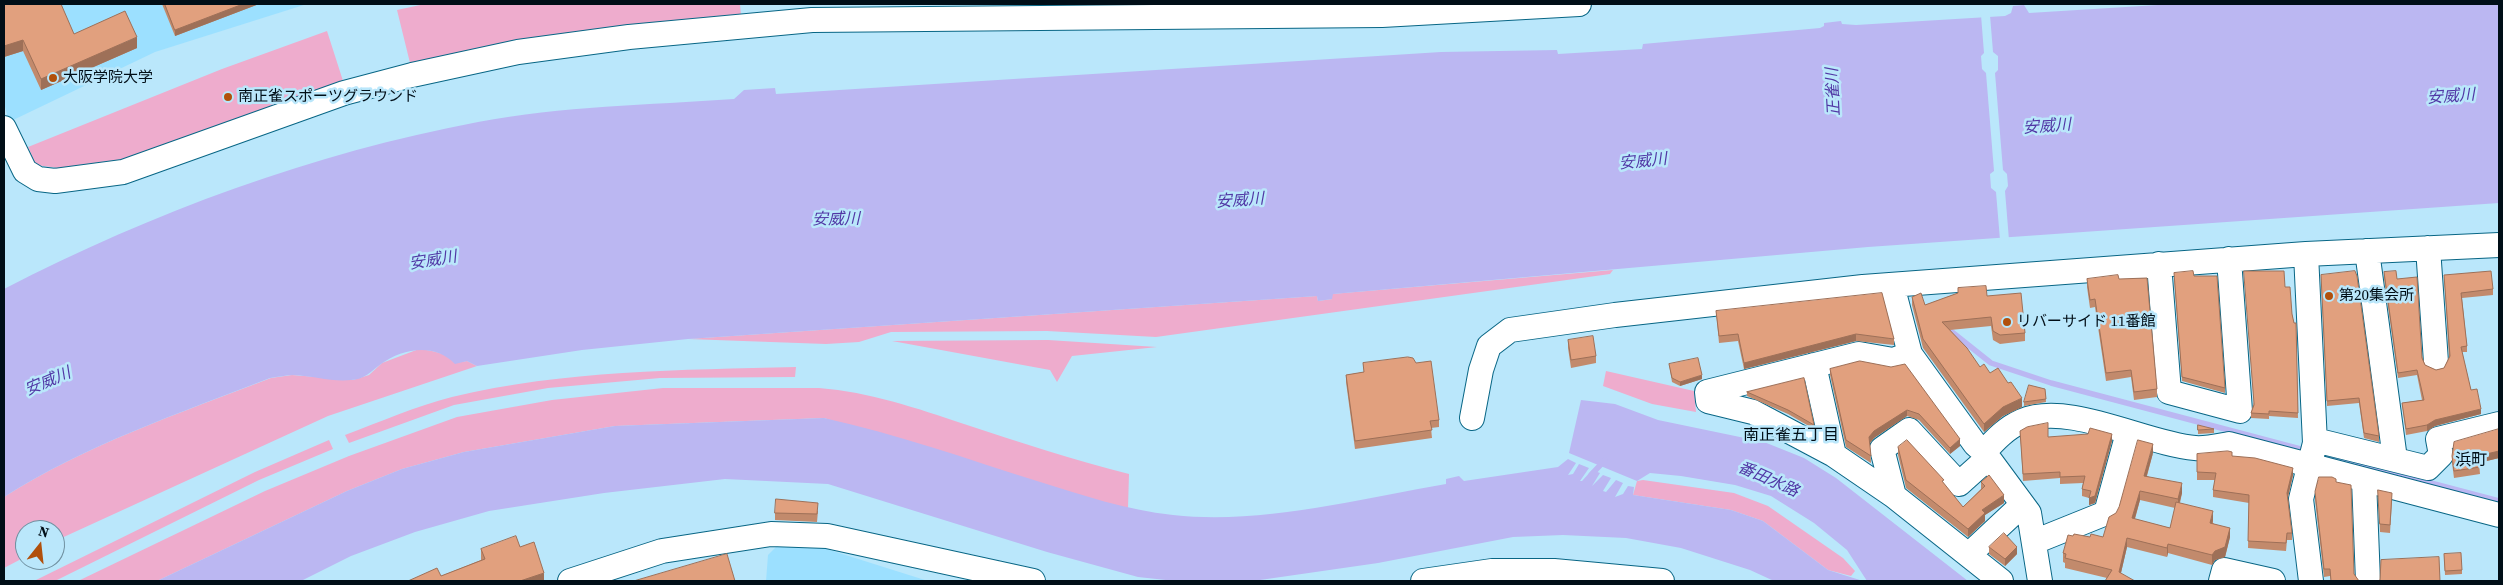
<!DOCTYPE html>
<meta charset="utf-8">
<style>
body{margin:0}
#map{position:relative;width:2503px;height:585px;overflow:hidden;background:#bae7fb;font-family:"Source Serif 4",serif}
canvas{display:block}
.frame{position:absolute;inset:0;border:5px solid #000e17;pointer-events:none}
.north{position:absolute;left:15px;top:520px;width:50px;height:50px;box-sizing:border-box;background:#bae7fb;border:1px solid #7090a0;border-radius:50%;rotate:16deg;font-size:14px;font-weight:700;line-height:20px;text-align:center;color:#000e17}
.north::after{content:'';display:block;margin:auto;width:18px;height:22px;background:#b1500c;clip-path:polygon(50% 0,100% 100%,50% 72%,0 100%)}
</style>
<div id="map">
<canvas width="2503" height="585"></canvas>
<div class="frame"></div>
<div class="north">N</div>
</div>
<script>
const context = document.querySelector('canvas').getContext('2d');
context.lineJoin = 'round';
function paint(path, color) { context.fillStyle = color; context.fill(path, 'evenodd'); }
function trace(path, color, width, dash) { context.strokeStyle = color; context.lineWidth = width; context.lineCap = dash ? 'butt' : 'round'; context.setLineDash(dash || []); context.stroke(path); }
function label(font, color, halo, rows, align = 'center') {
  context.font = font + ' "Source Serif 4","Noto Sans JP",serif'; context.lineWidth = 5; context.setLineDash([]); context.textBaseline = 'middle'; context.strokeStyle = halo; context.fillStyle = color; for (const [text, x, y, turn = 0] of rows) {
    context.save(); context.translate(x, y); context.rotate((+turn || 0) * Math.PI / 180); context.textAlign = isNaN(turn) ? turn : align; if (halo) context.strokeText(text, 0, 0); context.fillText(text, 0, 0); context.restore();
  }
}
paint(new Path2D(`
 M4,4h303l-152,48 -146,70 -5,-19z
 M817,546l111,35h-162l2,-26 8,-8z`), '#9ce0ff');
paint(new Path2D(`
 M425,4h315l1,11 -330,52 -14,-57z
 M327,31l17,53 -206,73 -80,11 -22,-3 -8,-18 194,-78z
 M1613,270l-3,4 -454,63 -109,-6 -156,1 -32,10 -33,2 -138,-5 629,-43 1,5 14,-2v-5z
 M1048,340l109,7 -85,9 -15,26 -7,-12 -158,-29z
 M419,349c15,2 25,3 36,14l12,-2 10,5 -149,50 -273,125v-11h-30v27l-21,11v-71c81,-52 176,-84 267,-119l21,-3 61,5 16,-5 13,-12z
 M796,367l-1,10 -135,1 -112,10 -94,17 -105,38 -4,-8c35,-13 71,-29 107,-38 112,-27 229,-27 344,-30z
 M1606,371l88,20 2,21 -44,-8 -49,-18z
 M663,388h156c51,4 97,20 145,36 55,18 109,36 165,50l-1,34 -23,-5 -281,-85 -209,8 -151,26 -62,17 -55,22 -190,90h-79l187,-90 84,-35 108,-39 95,-17z
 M329,440l4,9 -74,31 -204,101h-21l221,-109z
 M1643,480l91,13 34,13 75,52 12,13 -4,5 -23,-6 -65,-49 -32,-11 -98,-15 4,-14z`), '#eeaccd');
paint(new Path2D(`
 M2174,4h325v199l-631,44 -535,47 -1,5 -14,2 -1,-5 -629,43 -106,11 -105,16 -10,-5 -12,3c-20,-21 -52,-16 -74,0 -10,7 -17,16 -30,16 -19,2 -38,-4 -57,-5 -8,0 -16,2 -24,3 -90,35 -185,67 -266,119v-208c149,-77 310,-136 474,-167 84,-16 171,-17 256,-23l10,-9 31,-2 1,6 665,-42 116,-2 1,4 84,-5 1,-5 177,-16 4,-2v-3l17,-2 1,3 14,1 149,-9 6,-3 2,-7 11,-1 5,8z
 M1581,400l34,4 43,16 106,22 40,16 32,20 132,103h-101l-20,-31 -33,-27 -43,-27 -36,-11 -54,-9 -31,-3 -13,8 -68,-28z
 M824,418c73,16 143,41 213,63 45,14 89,29 136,34 88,10 186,-16 273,-31v-5l13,-3 5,5 94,-14 10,-8 8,4 -8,12 5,-1 6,-10 10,4 -9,13h2l10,-11 8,3 -8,13 11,-11 8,3 -8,13 3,1 10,-12 7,3 -8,14 8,-3 5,-8 6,1 -1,8 98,15 32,11 65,49 35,11h-89l-24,-11 -69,-22 -55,-10 -63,-3 -50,2 -135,26 -125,18h-78l-37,-4 -91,-25 -219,-68 -103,-5 -121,14 -115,18 -74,21 -64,24 -50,25h-144l190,-90 55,-22 62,-17 151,-26z`), '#bbb7f2');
paint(new Path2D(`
 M1981,15h9l3,37 5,4v14l-3,3 8,97 4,4 1,12 -3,5 4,49h-9l-4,-48 -5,-4 -1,-14 4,-3 -8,-98 -4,-4 -1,-13 3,-3z`), '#bae7fb');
trace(new Path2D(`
 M1947,328l44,35 60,20 257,68
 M2317,453l182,48
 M1591,475l14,-15`), '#bbb7f2', 5.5);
const minor = new Path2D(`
 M4,128l21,43 13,8 17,2 68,-9 221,-79 68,-18 106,-23 111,-15 183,-17 570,-5 197,-11
 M2428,248l8,114
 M2367,251l28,208
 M2306,254l9,189 -14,56 10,82
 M2159,264l10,128 71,19 -11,-152
 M1892,285l18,69 65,90 9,8 45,61 11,68
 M1910,354l-17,6 -34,-6 -152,38 1,9 45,11 81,43 60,41 107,85
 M1814,365l20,90
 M1472,418l9,-48 8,-24 21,-16 105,-15 248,-28 443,-33 193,-9
 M2315,440l113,28 13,-13 -3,-16 61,-15
 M1984,452c11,-12 22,-24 38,-31 46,-20 124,23 173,27 10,1 23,-2 34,-4l270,71
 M2364,480l4,101
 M1894,496l-12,-47 27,-19 50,54 29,-26
 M2034,542l72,-29 22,-80
 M1976,548l46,-43
 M570,581l92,-30 109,-17 56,2 206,45
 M1423,581l69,-10h62l108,10
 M2221,581l3,-11 49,11`);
trace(minor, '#086685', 26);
trace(minor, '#fff', 24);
paint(new Path2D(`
 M4,4l70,30 63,14 -96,42 -18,-39 -19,6z
 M162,4h97l-84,32z
 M2384,272l13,7 28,86 11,5 8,-2 5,-11 -5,-82 49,14v6l-31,3 5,48v6h-5l9,38 10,24 -46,12 -8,5 -21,4 -4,-32 20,-3 -5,-25 -19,3 -14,-100z
 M2321,275l58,161v6l-15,-4 -5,-35 -32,3z
 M2194,276l31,112v5l-43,-12 -8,-103z
 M2087,279h32l38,110v8l-23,3 -3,-23 -25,4 -11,-74 -5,1 -3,-21z
 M2285,287l7,27 2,9h2l2,95 -29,-2v3l-18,-1v-5z
 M1958,288l29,8 38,37v8l-25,3 -7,-4 -2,-14 -41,4 30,37 10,6 32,34 -19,9 -19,16 -61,-84 -11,-43v-8l13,8 33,-12z
 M1716,311l178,28v6l-38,-4 -112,28 -6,-28 -19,2z
 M1568,340l28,16v7l-25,5 -3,-20z
 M1860,361l100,85 -10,8 -31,-34 -12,-4 -33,22 -4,5 1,20 -25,-16 -16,-72v-6z
 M1363,363l76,57v7l-8,1 1,10 -77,11 -9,-67v-7l18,-3z
 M1669,364l33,15 -22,7 -8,-4z
 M1804,378l10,47v4l-26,-15 -41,-18v-4z
 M2045,389l1,13 -22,4v-4z
 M2214,429v4l-16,1v-4z
 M2499,429v29l-20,5 1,11 -26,4 -2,-15v-7z
 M2020,431l28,6 64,4 -17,62 -6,2v-7l-7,-2v-7l1,-6 -23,1v-6l-37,3z
 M1898,447l46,37 19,23 18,-18v-7l23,21 -19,12v6l-17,16 -62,-49 -8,-33z
 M2153,453l-6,23 35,17 -2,10 33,17v3l17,14 -5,20 -10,3 -3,5 -44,-12 -1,4 -40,-10 -6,26 -14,5 -42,-10v-5l-2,-1v-9l10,-17 17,1h13zM2140,500l35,8 -5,20 -35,-9z
 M2197,454l35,2 61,19 -5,23 4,35v7h-5l-1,11 -38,-3 1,-45 -36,-6v-7l2,-10h-18z
 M2336,482l18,92 5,7h-28l-1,-5 -6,1 -9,-77v-8z
 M2378,490l14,11 -2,32 -10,-1z
 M818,511l-1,11 -42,-2v-7z
 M520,547l24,34 -103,-5 40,-16v-11z
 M1989,547l28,7 -12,12 -16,-12z
 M2444,554l18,16v4l-17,1z`), '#c28a6c');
paint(new Path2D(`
 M243,4h16l-84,32v-6z
 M137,37v11l-96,42v-11z
 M23,40v11l-19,6v-11z
 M1856,334v7l-112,28v-6z
 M1702,375v4l-22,7v-4z
 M2022,398v9l-19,9 -19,16v-8l19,-17z
 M2481,409v5l-46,12 -8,5v-6l8,-5z
 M1907,410v6l-33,22 -5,6v-7l5,-6z
 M2112,434v7l-17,62 -6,2v-7z
 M1960,439v7l-10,8v-6z
 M2153,444v9l-9,32v-9z
 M2499,451v7l-21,5v-7z
 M2293,468v7l-6,25v-7z
 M2182,483v10l-4,15v-9z
 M2140,491v9l-8,28v-10z
 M2004,495v8l-19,12v6l-17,16v-8l14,-19z
 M2213,511v9l-3,12v-9z
 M2230,528v9l-5,20 -10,3 -3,5v-10z
 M2127,538v9l-8,34v-9z
 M2168,544v9l-1,4v-9z
 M2017,547v7l-12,12v-7z
 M544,573v8h-24z`), '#9e7058');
const building = new Path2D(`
 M4,4h57l13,30 51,-23 12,26 -96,42 -18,-39 -19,6z
 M165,4h78l-68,26z
 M2193,271l1,5h23l8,112 -43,-11 -8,-104z
 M2244,271h40l1,16h5l2,27 2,9h2l2,90 -29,-2v3l-18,-1 3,-8z
 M2355,271l2,5 22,160 -15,-3 -5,-35 -32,3 -6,-126z
 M2396,271l1,8 20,-2 5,81 3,7 11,5 8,-2 6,-12 -6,-81 47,-4 2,18 -32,4 6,53 -6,1 10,43 6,-1 4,20 -46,11 -8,5 -21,4 -4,-26 22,-3 -7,-30 -19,3 -14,-101z
 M2118,275l1,4 28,-1 10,111 -23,3 -3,-22 -25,3 -11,-74 -5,1 -3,-21z
 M1986,286l1,10 34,-3 4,40 -25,2 -7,-4 -2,-14 -49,5 25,26 13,19 4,-3 6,9 8,-5 10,15 3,-1 11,16 -19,9 -19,17 -61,-85 -11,-42 9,-4 4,12 33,-12v-5z
 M1882,293l12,46 -38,-5 -112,29 -6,-29 -19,2 -3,-25z
 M1593,336l3,20 -25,4 -3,-20z
 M1408,357l5,1 3,5 15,-2 8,59 -9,1 2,9 -77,11 -9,-66 18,-3 -1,-9z
 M1698,358l4,17 -22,7 -8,-4 -3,-14z
 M1860,361l31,6 14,-3 55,75 -10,9 -31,-34 -12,-4 -33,21 -5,6 2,19 -25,-16 -16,-71z
 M1804,378l10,47 -26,-15 -41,-18z
 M2029,385l16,4 1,10 -22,3z
 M2048,423v14l40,-3 2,-6 22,6 -17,62 -6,2 2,-7 -9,-2 3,-13 -25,1v-5l-37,2 -3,-43 7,-4z
 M2198,425l16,4 -16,1z
 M2499,429v22l-21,5 2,11 -26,4 -2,-15 2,-14z
 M1907,440l37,40 -2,1 21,26 22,-21 -4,-4 8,-7 15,20 -22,15 3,3 -17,16 -62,-49 -8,-33z
 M2138,440l15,4 -9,32 38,7 -4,16 -38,-8 -8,27 38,10 6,-26 37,9 -3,12 20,5 -5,19 -10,4 -3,4 -44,-11 -1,4 -40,-10 -8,34 16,9h-30l7,-11 -47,-12 1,-4 -3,-1 5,-18 5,1 1,-2 16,3 1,-3 12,3 6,-20 7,-4 3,-6z
 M2228,451l4,1v4l23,2 38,10 -6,25 5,40h-5l-1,10 -38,-2 1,-46 -36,-5 3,-17 -19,-1v-18z
 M2319,477h13l4,2v3l15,3 3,89 5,7h-28l-1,-12h-6l-9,-77z
 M2378,490l14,3 -2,32 -10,-1z
 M776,499l42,4 -1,11 -42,-1z
 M2004,533l13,14 -12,12 -16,-12z
 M516,536l4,11 14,-5 10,31 -24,8h-112l29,-13 4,8 44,-17 -4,-10z
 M2461,553l1,17 -17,1 -1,-17z
 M727,554l8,27h-101z
 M2439,557l1,24h-62l2,-1 1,-20z`);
paint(building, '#e1a07e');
trace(building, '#9e7058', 1);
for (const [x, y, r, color] of [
 [53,78,5,"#b1500c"],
 [228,97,5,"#b1500c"],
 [2329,296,5,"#b1500c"],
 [2007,322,5,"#b1500c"]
]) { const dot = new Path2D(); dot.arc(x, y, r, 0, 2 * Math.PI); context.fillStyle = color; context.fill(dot); trace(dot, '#bae7fb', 2); }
label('15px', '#000e17', '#bae7fb', [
 ["大阪学院大学",63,78],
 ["南正雀スポーツグラウンド",238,97],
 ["第20集会所",2339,296],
 ["リバーサイド 11番館",2017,322]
], 'left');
label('italic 16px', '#5137a5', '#bae7fb', [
 ["正雀川",1834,92,-93],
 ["安威川",2451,97,-4],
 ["安威川",2047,127,-4],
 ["安威川",1643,162,-6],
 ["安威川",1240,201,-4],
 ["安威川",836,220,-1],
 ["安威川",433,261,-9],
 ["安威川",48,382,-23],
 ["番田水路",1768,480,24]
]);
label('16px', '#000e17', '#bae7fb', [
 ["南正雀五丁目",1791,436],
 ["浜町",2471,461]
]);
</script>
